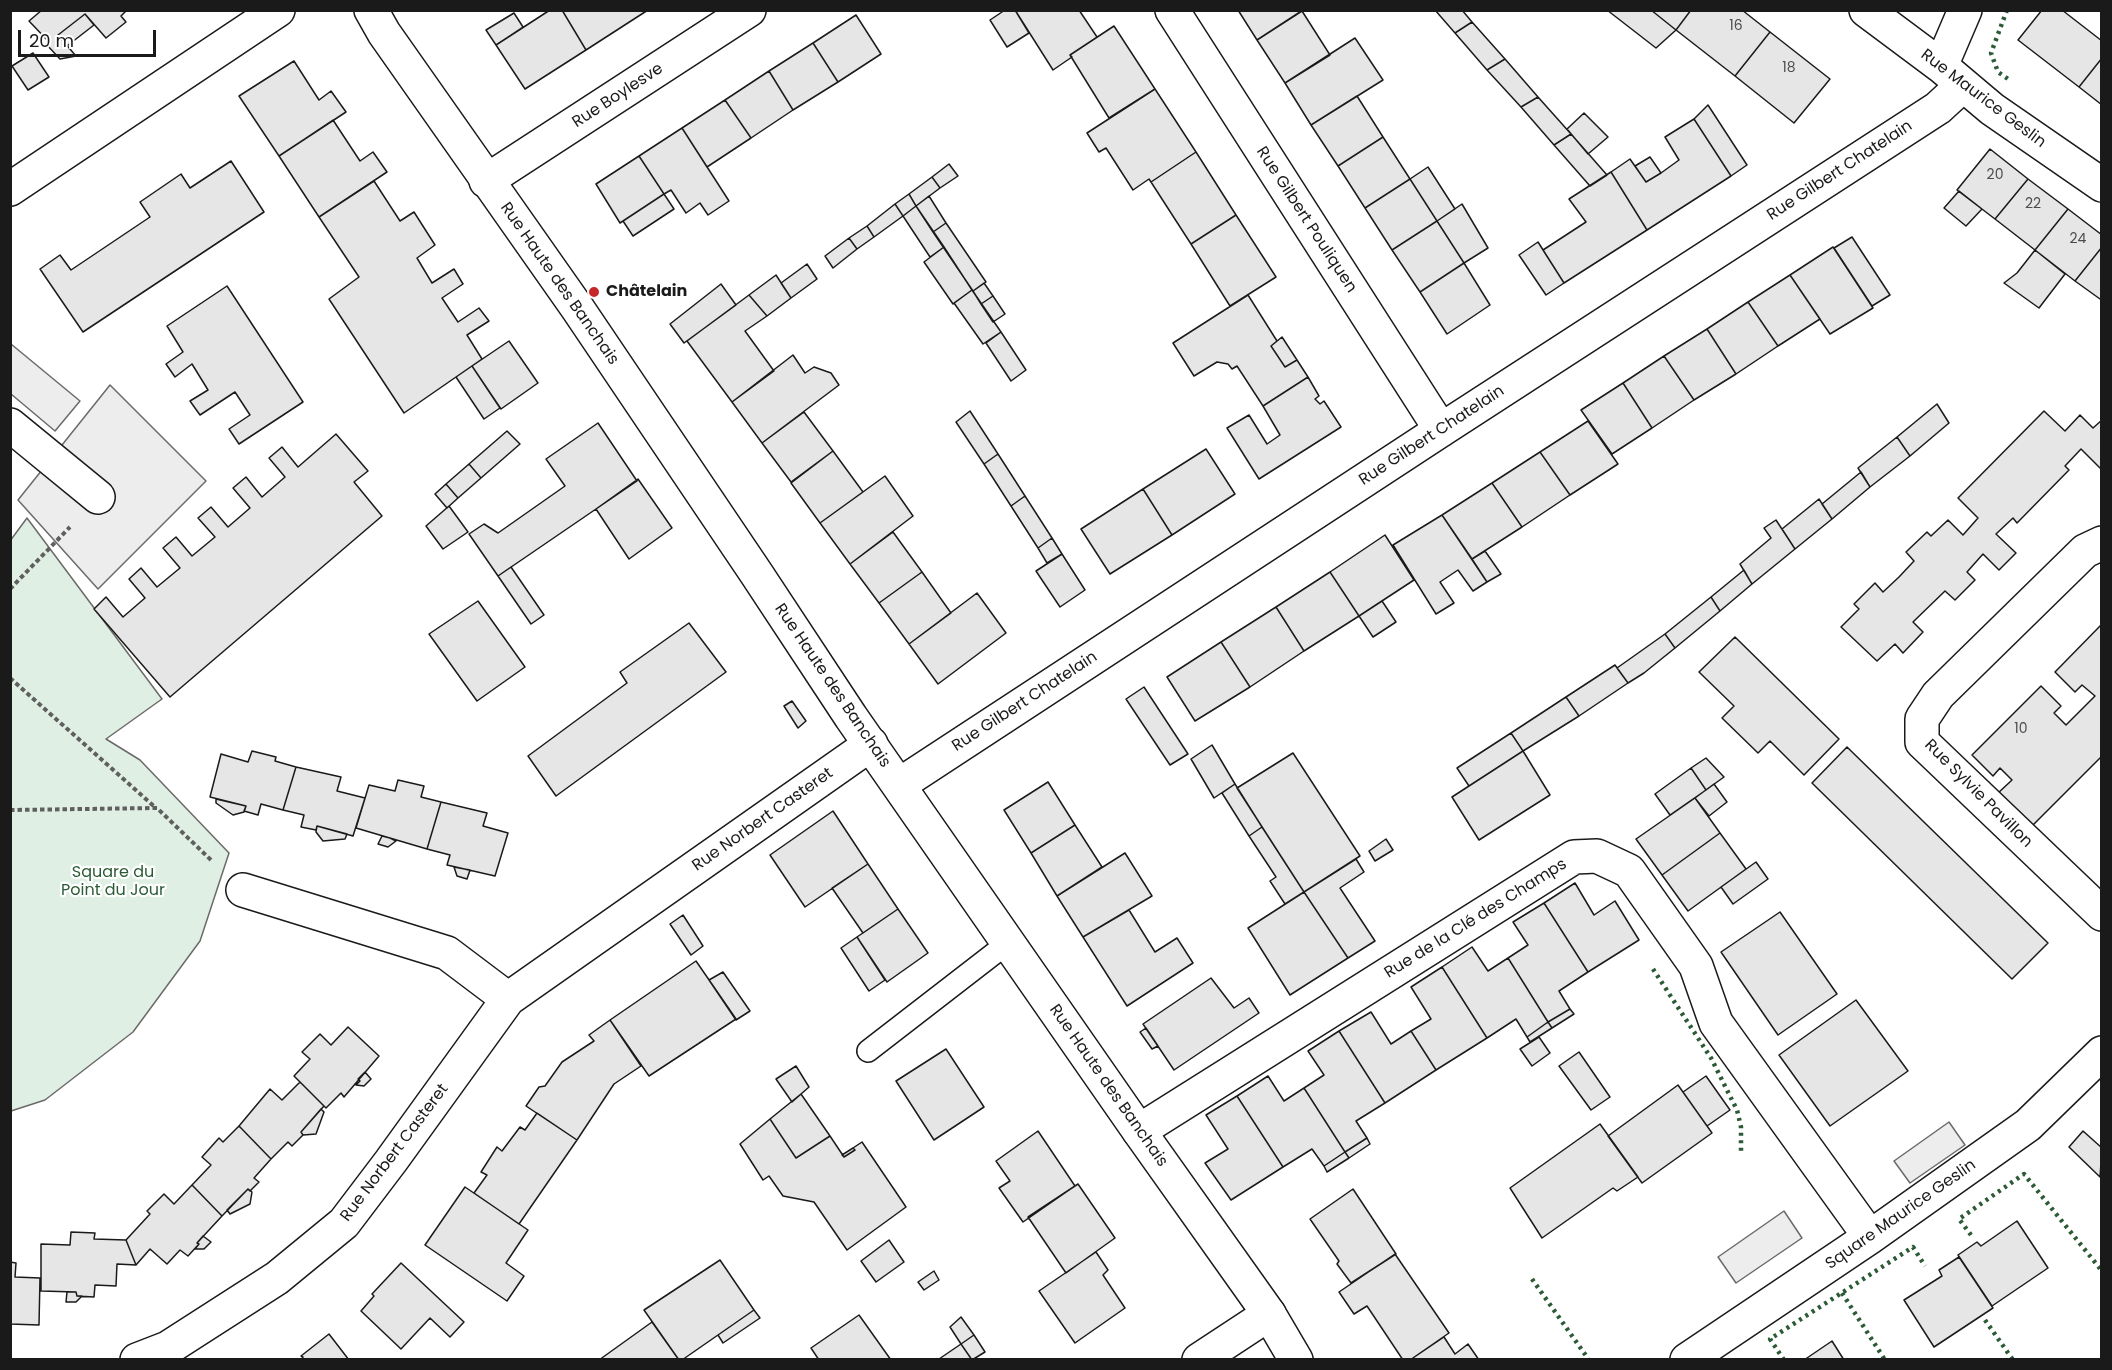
<!DOCTYPE html>
<meta charset="utf-8">
<style>
body{margin:0}
#map{position:relative;width:2112px;height:1370px;overflow:hidden;background:#fff;font-family:Poppins,sans-serif}
canvas{display:block}
.frame{position:absolute;inset:0;border:12px solid #1a1a1a;pointer-events:none}
.scale{position:absolute;left:18px;top:30px;width:138px;height:27px;box-sizing:border-box;border:3px solid #1a1a1a;border-top:0;padding-left:8px;font-size:18px;line-height:21px;white-space:nowrap;color:#1a1a1a;-webkit-text-stroke:4px #fff;paint-order:stroke}
</style>
<div id="map">
<canvas width="2112" height="1370"></canvas>
<div class="frame"></div>
<div class="scale">20 m</div>
</div>
<script>
const context = document.querySelector('canvas').getContext('2d');
context.lineJoin = 'round';
function paint(path, color) { context.fillStyle = color; context.fill(path, 'evenodd'); }
function trace(path, color, width, dash) { context.strokeStyle = color; context.lineWidth = width; context.lineCap = dash ? 'butt' : 'round'; context.setLineDash(dash || []); context.stroke(path); }
function label(font, color, halo, rows, align = 'center') {
  context.font = font + ' Poppins,sans-serif'; context.lineWidth = 4.5; context.setLineDash([]); context.textBaseline = 'middle'; context.strokeStyle = halo; context.fillStyle = color; for (const [text, x, y, turn = 0] of rows) {
    context.save(); context.translate(x, y); context.rotate((+turn || 0) * Math.PI / 180); context.textAlign = isNaN(turn) ? turn : align; if (halo) context.strokeText(text, 0, 0); context.fillText(text, 0, 0); context.restore();
  }
}
const green = new Path2D(`
 M27,518l135,181 -56,40 34,21 89,93 -29,88 -67,91 -88,68 -34,11 -1,-570z`);
paint(green, '#e0efe3');
trace(green, '#6a6a6a', 1.5);
const parking = new Path2D(`
 M11,344l69,57 -25,30 -44,-37z
 M110,385l96,96 -108,108 -80,-89z
 M1949,1122l16,23 -55,38 -16,-22z
 M1784,1211l18,27 -66,45 -18,-26z`);
paint(parking, '#ededed');
trace(parking, '#6a6a6a', 1.5);
const building = new Path2D(`
 M42,10h85l-6,6 5,6 -20,16 -21,-24 -27,21 18,21 -16,3 -14,-15 3,-2 -20,-21z
 M550,10h12l24,40 -61,39 -29,-44z
 M562,10h86l-62,40z
 M1005,10h10l14,23 -22,14 -17,-27z
 M1015,10h64l18,27 -27,18 2,2 -19,13z
 M1238,10h65l-46,30z
 M1435,10h27l10,12 -17,11z
 M1607,10h44l25,20 -20,18z
 M1651,10h40l-15,20z
 M1691,10h51l28,22 -35,44 -59,-46z
 M2042,10h20l40,31v17l-23,29 -61,-47z
 M1302,11l28,44 -45,28 -28,-43z
 M514,13l9,14 -27,18 -10,-15z
 M85,14l9,11 -27,21 -9,-11z
 M856,15l25,39 -43,28 -25,-39z
 M1472,22l33,37 -18,11 -32,-37z
 M1114,26l41,63 -46,29 -39,-63z
 M1770,32l60,47 -36,44 -59,-47z
 M1355,38l28,42 -72,45 -26,-42z
 M813,43l25,39 -45,28 -24,-39z
 M33,53l16,24 -21,13 -16,-24z
 M2102,58v47l-23,-18z
 M1505,59l33,38 -17,10 -34,-37z
 M294,61l25,39 12,-9 15,21 -67,44 -40,-60z
 M769,71l24,39 -42,28 -26,-38z
 M1155,89l41,63 -45,30 -2,-3 -16,11 -27,-42 -7,4 -12,-19z
 M1357,96l26,41 -45,29 -27,-41z
 M1538,97l33,37 -17,11 -33,-38z
 M725,100l26,38 -44,29 -25,-39z
 M1708,105l39,60 -16,11 -37,-57z
 M1584,113l24,24 -20,17 -21,-25z
 M1694,119l37,57 -84,54 -36,-58 19,-13 16,23 15,-9 18,-13 -14,-23z
 M333,120l27,41 13,-9 14,20 -68,45 -40,-61z
 M682,128l47,73 -21,14 -8,-12 -14,10 -15,-23 -7,4 -25,-38z
 M1571,134l36,41 -17,11 -36,-41z
 M1383,137l27,42 -45,29 -27,-42z
 M1990,149l38,30 -33,40 -38,-29z
 M1196,152l40,63 -45,29 -40,-62z
 M639,156l25,38 -44,29 -24,-39z
 M1650,157l11,16 -15,9 -11,-16z
 M231,161l33,51 -181,120 -43,-63 20,-14 11,15 79,-53 -10,-15 41,-28 9,14z
 M949,164l9,12 -18,12 -8,-11z
 M1428,167l27,42 -18,12 -27,-42z
 M1611,172l36,58 -83,53 -21,-33 43,-28 -17,-23z
 M932,177l8,11 -24,18 -7,-12z
 M1410,179l27,42 -45,29 -27,-42z
 M2028,179l40,30 -33,41 -40,-31z
 M374,181l26,40 14,-9 21,33 -18,13 15,25 22,-14 9,15 -21,14 16,24 21,-14 10,13 -22,14 15,24 -78,54 -75,-114 30,-22 -40,-60z
 M1959,191l23,18 -16,17 -22,-18z
 M664,194l10,15 -41,27 -10,-15z
 M909,194l7,12 -13,10 -8,-12z
 M929,196l17,27 -13,9 -17,-26z
 M895,204l8,12 -29,21 -7,-11z
 M1462,204l26,44 -24,15 -27,-42z
 M916,206l28,41 -14,10 -27,-41z
 M2068,209l34,26v12l-27,34 -40,-31z
 M1236,215l40,62 -46,29 -39,-62z
 M1437,221l27,42 -44,29 -28,-42z
 M946,223l40,59 -13,9 -40,-59z
 M867,226l7,11 -17,12 -8,-11z
 M1852,237l38,58 -18,11 -38,-58z
 M849,238l8,11 -24,19 -8,-12z
 M1538,242l26,41 -18,12 -27,-40z
 M944,247l28,43 -19,14 -29,-42z
 M1833,247l40,61 -43,26 -40,-59z
 M2102,247v51l-2,1 -25,-18z
 M2035,250l30,24 -26,34 -35,-25 13,-10z
 M1464,263l26,42 -43,29 -27,-42z
 M807,264l10,15 -26,19 -10,-15z
 M776,275l15,23 -24,18 -18,-21z
 M1790,275l30,44 -42,27 -30,-44z
 M984,283l9,13 -12,8 -8,-13z
 M721,284l15,21 -52,38 -14,-19z
 M227,286l76,116 -64,42 -10,-15 21,-14 -15,-23 -35,23 -10,-14 18,-11 -16,-26 -17,13 -9,-13 17,-12 -16,-26z
 M972,290l29,42 -18,12 -29,-41z
 M749,295l18,21 -22,15 29,40 -42,31 -45,-61z
 M1248,295l29,46 -6,5 14,21 12,-7 11,17 -45,29 -26,-40 -5,3 -4,-5 -11,-2 -23,14 -21,-33z
 M993,296l12,18 -12,8 -12,-18z
 M1748,302l30,44 -42,28 -29,-45z
 M1707,329l29,45 -42,26 -30,-44z
 M1001,332l25,38 -15,11 -25,-38z
 M1282,337l15,23 -12,7 -14,-21z
 M509,341l29,42 -37,26 -29,-43z
 M793,355l12,18 9,-6 17,6 8,12 -77,58 -30,-41z
 M1664,356l30,44 -42,28 -29,-45z
 M472,366l28,42 -16,11 -28,-42z
 M1308,377l11,19 -4,3 5,5 4,-3 17,26 -82,52 -32,-51 22,-13 18,29 13,-9 -17,-29z
 M1623,383l29,45 -40,26 -31,-44z
 M1937,404l12,19 -39,33 -13,-19z
 M970,411l28,43 -14,10 -28,-42z
 M2044,411l21,20 15,-16 13,13 9,-8v47l-2,1 -19,-19 -16,17 4,4 -52,53 -4,-5 -17,16 20,19 -17,17 -16,-16 -16,18 8,8 -20,20 -10,-9 -32,31 10,10 -20,21 -8,-9 -18,17 -36,-34 18,-18 -5,-5 21,-21 8,9 16,-15 15,-16 -8,-9 21,-20 4,4 17,-16 15,15 15,-17 -20,-20z
 M804,412l29,39 -42,31 -29,-39z
 M1588,421l30,43 -48,31 -30,-43z
 M598,423l39,58 -139,95 -29,-42 15,-10 14,9 67,-47 -19,-27z
 M507,431l13,13 -39,34 -12,-14z
 M336,434l32,37 -14,11 28,34 -212,181 -76,-88 12,-12 17,20 22,-19 -16,-19 12,-11 16,19 23,-19 -17,-20 13,-11 16,19 23,-19 -17,-19 13,-11 17,20 22,-19 -17,-20 13,-11 16,20 23,-20 -16,-19 13,-11 16,20z
 M1897,437l13,19 -40,31 -12,-19z
 M1206,449l29,45 -63,41 -29,-46z
 M833,451l30,41 -43,31 -29,-40z
 M1540,452l30,43 -48,32 -30,-44z
 M998,454l27,42 -14,10 -27,-42z
 M469,464l12,14 -23,20 -12,-14z
 M1861,472l9,15 -38,32 -10,-15z
 M885,476l28,40 -63,48 -30,-41z
 M638,479l34,49 -43,31 -33,-50z
 M1492,483l30,44 -50,32 -30,-44z
 M446,484l12,14 -11,10 -12,-14z
 M1143,489l29,46 -62,39 -29,-45z
 M1025,496l27,42 -14,10 -27,-42z
 M1819,499l13,20 -37,30 -13,-20z
 M449,506l19,26 -25,17 -17,-23z
 M1442,515l45,67 -14,9 -15,-21 -18,12 14,21 -18,11 -43,-69z
 M1776,520l19,29 -43,35 -12,-20 31,-26 -7,-10z
 M893,532l29,40 -43,31 -29,-39z
 M1385,535l29,45 -55,36 -29,-44z
 M1052,538l10,16 -15,9 -9,-15z
 M1485,551l16,23 -14,8 -15,-23z
 M1062,554l23,36 -25,17 -24,-36z
 M511,567l33,48 -13,9 -33,-48z
 M1744,570l8,14 -32,27 -9,-14z
 M922,572l29,41 -42,31 -30,-41z
 M1330,572l29,44 -55,35 -28,-44z
 M977,593l29,40 -68,51 -29,-40z
 M1711,597l9,14 -45,37 -10,-14z
 M478,601l47,66 -48,34 -48,-67z
 M1382,601l14,21 -23,15 -14,-21z
 M1276,607l28,44 -54,36 -29,-45z
 M689,623l37,49 -170,124 -28,-40 99,-73 -7,-11z
 M2102,624v132l-71,71 -34,-33 15,-14 -12,-12 -7,8 -21,-21 69,-69 20,20 -7,7 12,12 29,-29 -13,-11 -7,7 -20,-20z
 M1665,634l10,14 -31,25 -16,10 -11,-15z
 M1735,637l104,102 -35,36 -34,-34 -12,12 -36,-35 12,-12 -35,-34z
 M1221,642l29,45 -55,34 -28,-44z
 M1615,665l13,18 -49,33 -13,-19z
 M1144,687l44,67 -18,11 -44,-66z
 M1566,697l13,19 -56,35 -12,-18z
 M792,701l14,20 -8,7 -14,-22z
 M1511,733l12,18 -54,35 -12,-18z
 M1212,745l23,39 -21,14 -23,-39z
 M1847,747l201,196 -36,36 -200,-196z
 M252,751l24,6 -1,4 21,6 -13,43 -22,-6 -3,11 -14,-4 2,-5 -36,-9 11,-43 27,8z
 M1523,751l27,44 -71,45 -27,-43z
 M1293,753l67,103 -56,36 -67,-104z
 M1706,758l18,19 -18,13 -15,-22z
 M296,767l45,10 -4,14 28,7 -12,38 -36,-10 -1,4 -15,-3 3,-12 -21,-5z
 M1691,768l15,22 -36,25 -15,-21z
 M398,780l26,6 -3,11 20,5 -14,47 -71,-21 13,-43 26,6z
 M1048,782l27,43 -44,28 -27,-43z
 M1235,784l27,43 -13,9 -27,-43z
 M1714,784l13,18 -18,14 -14,-18z
 M1695,798l25,35 -58,42 -26,-36z
 M216,799l30,7 -2,6 -11,3 -17,-12z
 M441,802l46,11 -4,13 25,7 -13,43 -48,-11 3,-10 -23,-6z
 M833,811l35,53 -63,43 -35,-52z
 M1075,825l27,42 -45,29 -26,-43z
 M317,826l30,8 -2,5 -22,2 -7,-9z
 M1262,827l42,65 -19,12 -15,-23 6,-4 -27,-41z
 M1720,833l26,36 -58,42 -26,-36z
 M382,836l8,2 6,3 -8,6 -10,-3z
 M1386,839l7,11 -18,11 -6,-10z
 M1125,853l27,43 -69,41 -26,-41z
 M1356,859l8,13 -24,16 35,53 -27,17 -44,-66z
 M1756,862l12,17 -35,25 -12,-17z
 M868,864l30,45 -35,24 -31,-45z
 M454,867l16,3 -3,9 -10,-3z
 M1575,883l19,32 21,-14 24,39 -51,32 -44,-69z
 M1304,892l44,66 -58,37 -42,-67z
 M1544,903l44,69 -29,19 11,18 -22,13 -40,-64 20,-13 -15,-23z
 M898,909l30,44 -41,29 -30,-45z
 M1129,910l26,42 22,-14 16,25 -66,43 -44,-69z
 M1780,912l57,82 -59,41 -57,-83z
 M683,915l20,31 -12,9 -21,-31z
 M857,937l28,43 -16,11 -28,-43z
 M1472,947l16,24 20,-13 40,64 -21,15 -11,-18 -29,19 -45,-71z
 M696,961l40,58 -87,57 -39,-56z
 M1442,967l45,71 -51,32 -25,-39 20,-12 -20,-32z
 M723,972l27,39 -14,9 -27,-40z
 M1211,978l23,30 15,-10 10,15 -85,57 -31,-46z
 M1856,1000l52,71 -78,55 -51,-71z
 M1570,1009l4,5 -22,14 -4,-6z
 M1371,1012l20,32 20,-13 25,39 -51,33 -46,-72z
 M610,1020l31,46 -27,18 -37,56 -51,-34 13,-19 6,-1 17,-24 32,-21 -5,-6z
 M1548,1022l4,6 -22,14 -3,-5z
 M348,1027l31,29 -35,41 -3,-4 -15,15 -32,-32 16,-17 -8,-7 18,-18 11,11z
 M1146,1028l12,18 -6,3 -12,-17z
 M1339,1031l46,72 -29,18 11,17 -22,14 -41,-64 20,-13 -16,-24z
 M1539,1037l11,16 -18,13 -12,-17z
 M946,1049l38,58 -50,33 -38,-59z
 M1579,1052l31,45 -19,13 -32,-44z
 M796,1066l13,21 -17,15 -16,-23z
 M365,1072l6,7 -7,7 -8,-1 4,-4 -2,-2z
 M1268,1076l16,25 20,-13 41,64 -21,14 -12,-17 -29,18 -46,-71z
 M1706,1076l24,34 -23,16 -24,-34z
 M300,1082l24,24 -23,26 2,3 -11,11 -4,-4 -17,17 -32,-33 31,-37 12,11z
 M1678,1085l34,48 -70,50 -34,-47z
 M801,1094l29,42 -34,22 -26,-39z
 M1237,1096l46,71 -52,33 -26,-37 23,-14 -22,-34z
 M321,1109l3,3 -8,22 -13,1 -2,-3z
 M537,1113l40,27 -58,84 -45,-31 13,-18 -6,-3 16,-25 5,4 18,-24 5,3z
 M770,1119l26,39 34,-22 14,21 11,-7 -2,-2 9,-6 44,65 -59,43 -33,-48 -31,-6 -14,-20 -6,4 -23,-36z
 M1600,1124l38,53 -21,14 -4,-3 -71,50 -32,-50z
 M239,1126l32,33 -17,19 5,4 -9,9 -2,-2 -26,27 -30,-31 19,-20 -9,-8 17,-19 4,4z
 M1038,1131l37,55 -52,36 -24,-34 11,-7 -14,-20z
 M2083,1131l19,17 -2,29 -31,-30z
 M1367,1138l3,6 -21,14 -4,-6z
 M853,1148l2,2 -11,7 -2,-2z
 M1345,1152l4,6 -22,14 -3,-6z
 M1078,1184l37,54 -49,35 -38,-56z
 M192,1185l30,31 -25,27 2,1 -11,12 -8,-6 -13,14 -17,-15 -14,16 -10,-25 24,-26 -3,-3 17,-17 10,10z
 M465,1187l63,43 -22,33 18,13 -17,25 -82,-56z
 M248,1189l4,3 -2,12 -20,10 -3,-4z
 M1353,1189l43,65 -45,29 -14,-19 2,-3 -29,-42z
 M2017,1221l31,47 -56,38 -34,-51 19,-13 4,4z
 M71,1232l24,1 -1,6 32,1 10,25 -19,-1 -1,22 -21,-1 -1,12 -17,-1 -1,-4 -35,-1v-47l29,1z
 M203,1236l8,6 -7,7h-9l4,-5 -2,-1z
 M889,1240l15,22 -28,20 -15,-21z
 M1096,1252l12,18 -5,5 22,33 -50,35 -36,-52z
 M1395,1254l54,79 -39,27h-7l-36,-54 -13,8 -15,-22z
 M1959,1257l34,51 -59,39 -30,-47 38,-24 -3,-6z
 M720,1260l34,50 -72,50h-3l-35,-50z
 M10,1262l6,1 -1,14 25,1 -1,47 -29,-1z
 M401,1263l63,59 -14,15 -20,-19 -29,31 -40,-38 13,-15 -2,-2z
 M934,1271l5,9 -15,10 -6,-8z
 M67,1292h9l1,4h5l-6,6h-10z
 M754,1310l6,8 -37,25 -5,-8z
 M859,1315l32,45h-72l-8,-12z
 M961,1317l13,18 -13,9 -11,-17z
 M652,1322l27,38h-80z
 M329,1334l20,26h-48l2,-3 -2,-1z
 M974,1335l11,17 -13,8 -11,-16z
 M1444,1337l11,17 13,-10 11,16h-69z
 M1832,1341l12,19h-40z
 M961,1344l11,16 -33,-1z`);
paint(building, '#e6e6e6');
trace(building, '#1a1a1a', 1.5);
const service = new Path2D(`
 M868,1051l141,-109`);
const minor = new Path2D(`
 M1172,10l269,420
 M1866,10l75,56 51,43 110,76
 M1941,66l24,-56
 M486,181l263,-171
 M10,189l268,-179
 M10,425l88,72
 M2102,543l-17,8 -147,144 -16,24v23l180,172
 M899,785l542,-355 497,-322 25,-23
 M243,890l204,63 61,46
 M1139,1131l435,-274 23,-1 32,15 67,95 20,57 154,214
 M137,1360l31,-12 109,-70 67,-55 47,-62 117,-162 363,-255
 M1199,1360l70,-46
 M1687,1360l183,-123 158,-112 74,-72`);
const tertiary = new Path2D(`
 M371,10l13,23 194,276 178,264 95,144 288,414 130,183 27,46`);
trace(service, '#1a1a1a', 24);
trace(minor, '#1a1a1a', 36);
trace(tertiary, '#1a1a1a', 36);
trace(new Path2D(`
 M10,589l60,-62
 M10,678l146,130
 M10,810l147,-2 56,54`), '#5f5f5f', 4, [4.5, 3]);
trace(service, '#fff', 21);
trace(minor, '#fff', 33);
trace(tertiary, '#fff', 33);
trace(new Path2D(`
 M2007,10l-16,43 7,19 13,9
 M1653,969l58,89 26,52 4,17v28
 M1971,1235l-12,-16 65,-45 78,97
 M1532,1279l57,81
 M1842,1293l43,67
 M1985,1320l28,40
 M1784,1360l-14,-21 143,-92 12,19`), '#2b5a34', 4.5, [3, 4.5]);
for (const [x, y, r, color] of [
 [594,292,6,"#c62828"]
]) { const dot = new Path2D(); dot.arc(x, y, r, 0, 2 * Math.PI); context.fillStyle = color; context.fill(dot); trace(dot, '#fff', 2); }
label('14px', '#4d4d4d', null, [
 ["16",1736,26],
 ["18",1789,68],
 ["20",1995,175],
 ["22",2033,204],
 ["24",2078,239],
 ["10",2021,729]
]);
label('16px', '#1a1a1a', '#fff', [
 ["Rue Boylesve",618,96,-33],
 ["Rue Maurice Geslin",1983,99,37],
 ["Rue Gilbert Chatelain",1840,171,-33],
 ["Rue Gilbert Pouliquen",1306,220,57],
 ["Rue Haute des Banchais",559,284,55],
 ["Rue Gilbert Chatelain",1432,436,-33],
 ["Rue Haute des Banchais",832,686,56],
 ["Rue Gilbert Chatelain",1025,702,-33],
 ["Rue Sylvie Pavillon",1978,794,45],
 ["Rue Norbert Casteret",763,820,-35],
 ["Rue de la Clé des Champs",1476,919,-32],
 ["Rue Haute des Banchais",1108,1086,55],
 ["Rue Norbert Casteret",395,1153,-53],
 ["Square Maurice Geslin",1901,1215,-35]
]);
label('bold 16px', '#1a1a1a', '#fff', [
 ["Châtelain",606,292]
], 'left');
label('16px', '#2b5a34', '#fff', [
 ["Square du",113,873],
 ["Point du Jour",113,891]
]);
</script>
